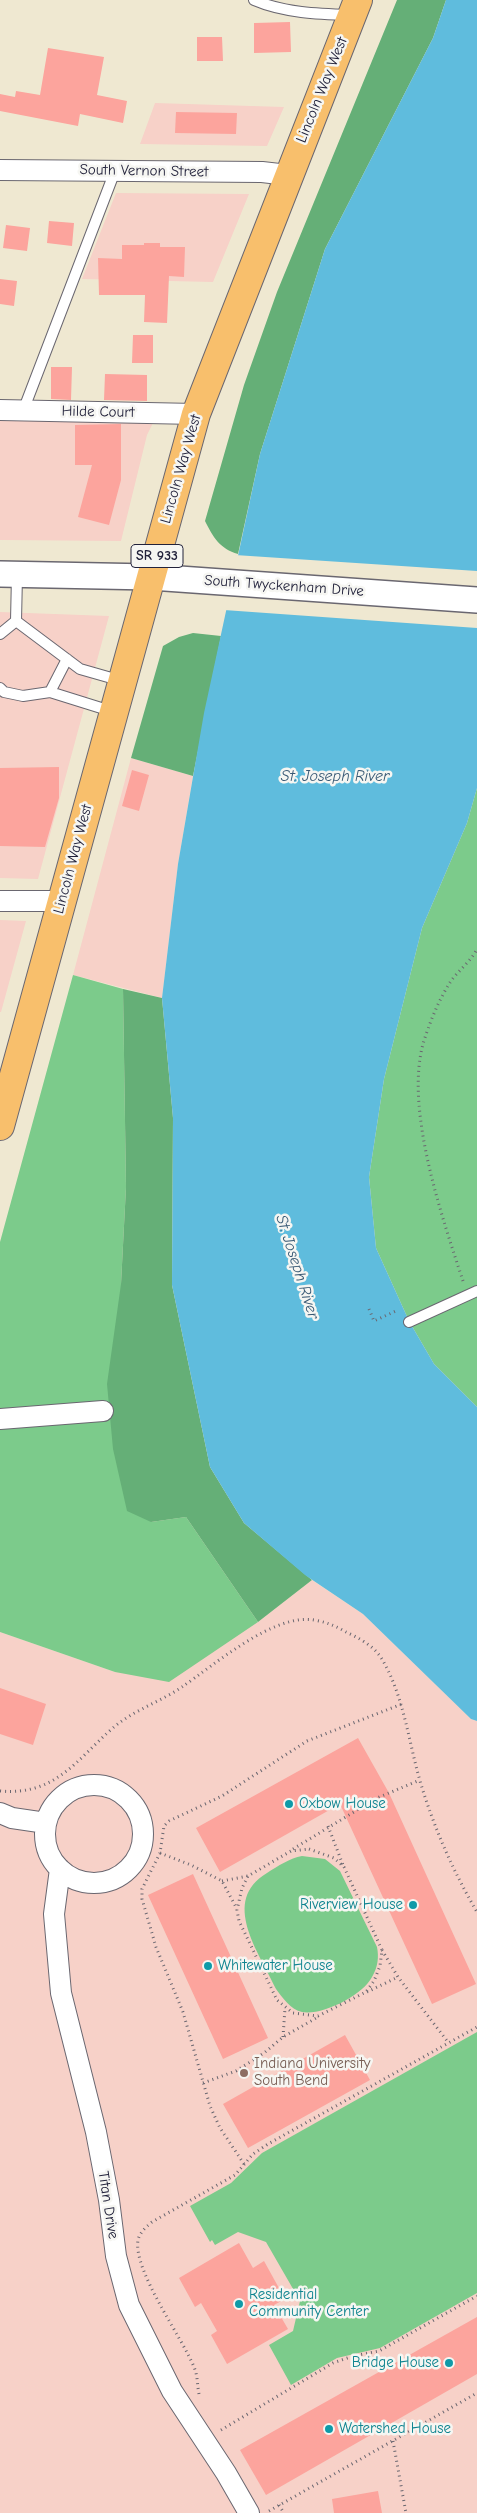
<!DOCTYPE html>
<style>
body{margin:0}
canvas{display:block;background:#efe8d1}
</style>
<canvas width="477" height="2513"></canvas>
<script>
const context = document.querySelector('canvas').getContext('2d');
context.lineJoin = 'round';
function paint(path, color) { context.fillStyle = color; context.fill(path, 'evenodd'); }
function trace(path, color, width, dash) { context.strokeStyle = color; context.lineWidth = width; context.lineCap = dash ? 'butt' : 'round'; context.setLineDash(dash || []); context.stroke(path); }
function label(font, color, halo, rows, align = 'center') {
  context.font = font + ' "Comic Neue",sans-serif'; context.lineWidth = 5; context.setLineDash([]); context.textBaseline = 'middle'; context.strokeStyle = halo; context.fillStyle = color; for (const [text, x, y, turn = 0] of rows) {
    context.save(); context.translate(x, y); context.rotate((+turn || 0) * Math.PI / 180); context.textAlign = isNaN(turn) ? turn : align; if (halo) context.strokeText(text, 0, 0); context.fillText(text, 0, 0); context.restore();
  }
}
paint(new Path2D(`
 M155,103l129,4 -17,39 -127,-2z
 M116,193l133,1 -36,88 -131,-3z
 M0,421h154l-7,14 -26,106 -121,-1z
 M0,612l109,4 -71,263 -38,-1z
 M131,758l62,18 -15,88 -16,134 -89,-23z
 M0,920l26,1 -25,91h-1z
 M312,1580l51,34 108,105 6,2v792h-477v-881l115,40 143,-50z`), '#f7d1c8');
paint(new Path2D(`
 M477,788v619l-43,-43 -25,-43 -33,-73 -7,-71 15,-98 38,-151 45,-105z
 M73,975l50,14 3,198 -5,97 30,238 35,-5 72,105 -89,60 -54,-10 -115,-40v-390z
 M302,1856l23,3 15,12 37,76c2,10 1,20 -5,30 -9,18 -50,39 -70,35 -11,-2 -20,-15 -26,-23 -17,-37 -56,-88 -9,-116 11,-7 23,-15 35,-17z
 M477,2032v261l-97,55 -43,10 -46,27 -22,-40 24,-14 7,-30 -34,-59 -28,-10 -23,13 -3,-5 -2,2 -20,-36 41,-23 31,-30z`), '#7ccb8b');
paint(new Path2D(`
 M397,0h49l-13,38 -108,211 -65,205 -22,100c-18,-5 -25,-17 -33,-33l39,-136 33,-93z
 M193,633l28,3 -28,140 -62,-18 32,-112 16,-9z
 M123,989l39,9 11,120 -1,167 38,182 34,56 68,57 -54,42 -72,-105 -35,5 -24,-11 -14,-62 -6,-65 14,-100 5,-97z`), '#65af77');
paint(new Path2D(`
 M446,0h31v788l-10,35 -45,105 -38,151 -15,98 7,71 33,73 25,43 43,43v314l-6,-2 -108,-105 -58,-39 -61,-52 -34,-56 -38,-182 1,-167 -11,-120 16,-134 26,-151 56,-259 65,-205 108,-211z`), '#5fbcdd');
paint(new Path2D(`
 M235,555l242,16v57l-253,-18z`), '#efe8d1');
paint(new Path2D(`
 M290,22l1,30 -37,1v-30z
 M197,37h25l1,24h-26z
 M48,48l56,9 -7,38 30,6 -4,22 -43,-9 -2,12 -78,-15v-17l15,3 1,-6 24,4z
 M176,112l61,1 -1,21 -61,-1z
 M49,221l25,2 -2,23 -25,-3z
 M6,225l24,3 -3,23 -24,-3z
 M144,243h16v4h25l-1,30 -15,-1 -2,47 -23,-1 1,-27h-46l-1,-37 24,1v-14h22z
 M0,279l17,2 -3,25 -14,-2z
 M133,335h20v28h-21z
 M51,367h21l-1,33 -20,-1z
 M105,374l42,1v26l-43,-1z
 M121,424v56l-12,45 -31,-8 14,-52h-17v-40z
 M59,767v31l-14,49 -45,-1v-78z
 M132,770l17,5 -10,36 -17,-5z
 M0,1688l46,16 -13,41 -33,-11z
 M358,1738l31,55 87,191 -44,20 -92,-200 -120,68 -24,-44z
 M193,1874l75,164 -45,21 -75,-164z
 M345,2035l25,45 -122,68 -25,-44z
 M239,2243l14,25 11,-7 21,38 -11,6 14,24 -61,35 -16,-29 6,-4 -16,-28 -6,4 -16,-29z
 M477,2317v57l-211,121 -26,-45z
 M378,2491l4,22h-48l-2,-14z`), '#fca49d');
const service = new Path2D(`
 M254,0c30,13 65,14 97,15
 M23,411l92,-240
 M16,621l64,48 42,12
 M16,621l1,-46
 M0,634l16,-13
 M0,688l4,4 19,4 27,-4 64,20
 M50,692l17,-33
 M409,1322l68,-31`);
const minor = new Path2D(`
 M0,170l262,2 26,3
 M0,410l196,4
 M0,901h61
 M0,1419l103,-8
 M45 1834a49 49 0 1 1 98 0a49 49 0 1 1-98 0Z
 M0,1813l12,5 34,5
 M60,1869l-6,45 7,79 35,139 13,68 7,56 13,49 43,86 54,82 23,40`);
const tertiary = new Path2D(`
 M0,574l151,3 326,23`);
const primary = new Path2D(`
 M0,1126l196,-712 162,-414`);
trace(service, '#6a6770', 12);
trace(minor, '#6a6770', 22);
trace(tertiary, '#6a6770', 28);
trace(primary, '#6a6770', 30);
trace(new Path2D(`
 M463,1281c-21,-64 -58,-171 -40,-237 6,-20 16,-45 28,-63 8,-11 20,-20 26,-32
 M369,1309l5,12 24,-11
 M0,1791c56,5 77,-32 114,-64 20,-17 46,-25 68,-40 32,-22 92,-74 132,-67 12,2 22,6 32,12 13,6 28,14 36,27 22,38 26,80 38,122 14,47 33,90 57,131
 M328,1826l15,39
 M293,1849l84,-51 43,-18
 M309,1849l25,9 10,9 38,83 -2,16 -6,15 -8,11 -48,24 -25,-3 -16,-13 -38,-79 -2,-11 5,-22 6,-12 43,-25z
 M160,1853l31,12 31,16 15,28
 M222,1881l26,-5
 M382,1950l16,27 50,65
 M367,1992l31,-15
 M283,2037l2,-29
 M203,2083l33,-12 28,-18 19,-16 35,-20
 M244,2164l-24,-36 -10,-22 -27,-94 -27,-65 -14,-48v-10l18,-36 4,-27 5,-5 53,-25 85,-55 95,-37
 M199,2394c-2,-9 -1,-18 -5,-27 -12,-30 -61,-96 -56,-127 2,-8 8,-13 14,-18l83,-47 18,-21 15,-10 209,-117
 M221,2430l112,-67 20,-7 26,-5 98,-55
 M393,2441l13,72
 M279,2505l5,8
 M269,2511l208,-118`), '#6a6770', 3, [1, 4]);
trace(service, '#fff', 10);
trace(minor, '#fff', 20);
trace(tertiary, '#fff', 25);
trace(primary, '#f8bf6c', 28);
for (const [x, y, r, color] of [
 [289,1804,5,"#0f9aa8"],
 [413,1905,5,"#0f9aa8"],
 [208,1966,5,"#0f9aa8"],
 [244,2073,5,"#8d6e63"],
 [239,2304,5,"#0f9aa8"],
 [449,2363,5,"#0f9aa8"],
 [329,2429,5,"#0f9aa8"]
]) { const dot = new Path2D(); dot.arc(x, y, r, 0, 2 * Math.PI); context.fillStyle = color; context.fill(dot); trace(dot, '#f6f6f2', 2); }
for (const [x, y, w] of [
 [157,556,52]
]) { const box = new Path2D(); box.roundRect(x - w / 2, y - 11.5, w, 23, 4); context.fillStyle = '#f6f6f2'; context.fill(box); trace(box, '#22223b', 1); }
label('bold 14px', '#22223b', null, [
 ["SR 933",157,556]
]);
label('15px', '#22223b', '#f6f6f2', [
 ["Lincoln Way West",322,90,-68],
 ["South Vernon Street",144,171,1],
 ["Hilde Court",98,412,1],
 ["Lincoln Way West",181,469,-74],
 ["South Twyckenham Drive",284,586,4],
 ["Lincoln Way West",73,859,-75],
 ["Titan Drive",108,2205,81]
]);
label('15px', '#0d838f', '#f6f6f2', [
 ["Oxbow House",299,1804],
 ["Riverview House",403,1905,"right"],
 ["Whitewater House",218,1966],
 ["Residential",249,2295],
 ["Community Center",249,2312],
 ["Bridge House",439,2363,"right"],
 ["Watershed House",339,2429]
], 'left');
label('15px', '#785e54', '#f6f6f2', [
 ["Indiana University",254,2064],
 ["South Bend",254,2081]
], 'left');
label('italic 16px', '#375874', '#f6f6f2', [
 ["St. Joseph River",335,776],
 ["St. Joseph River",297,1267,72]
]);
</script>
